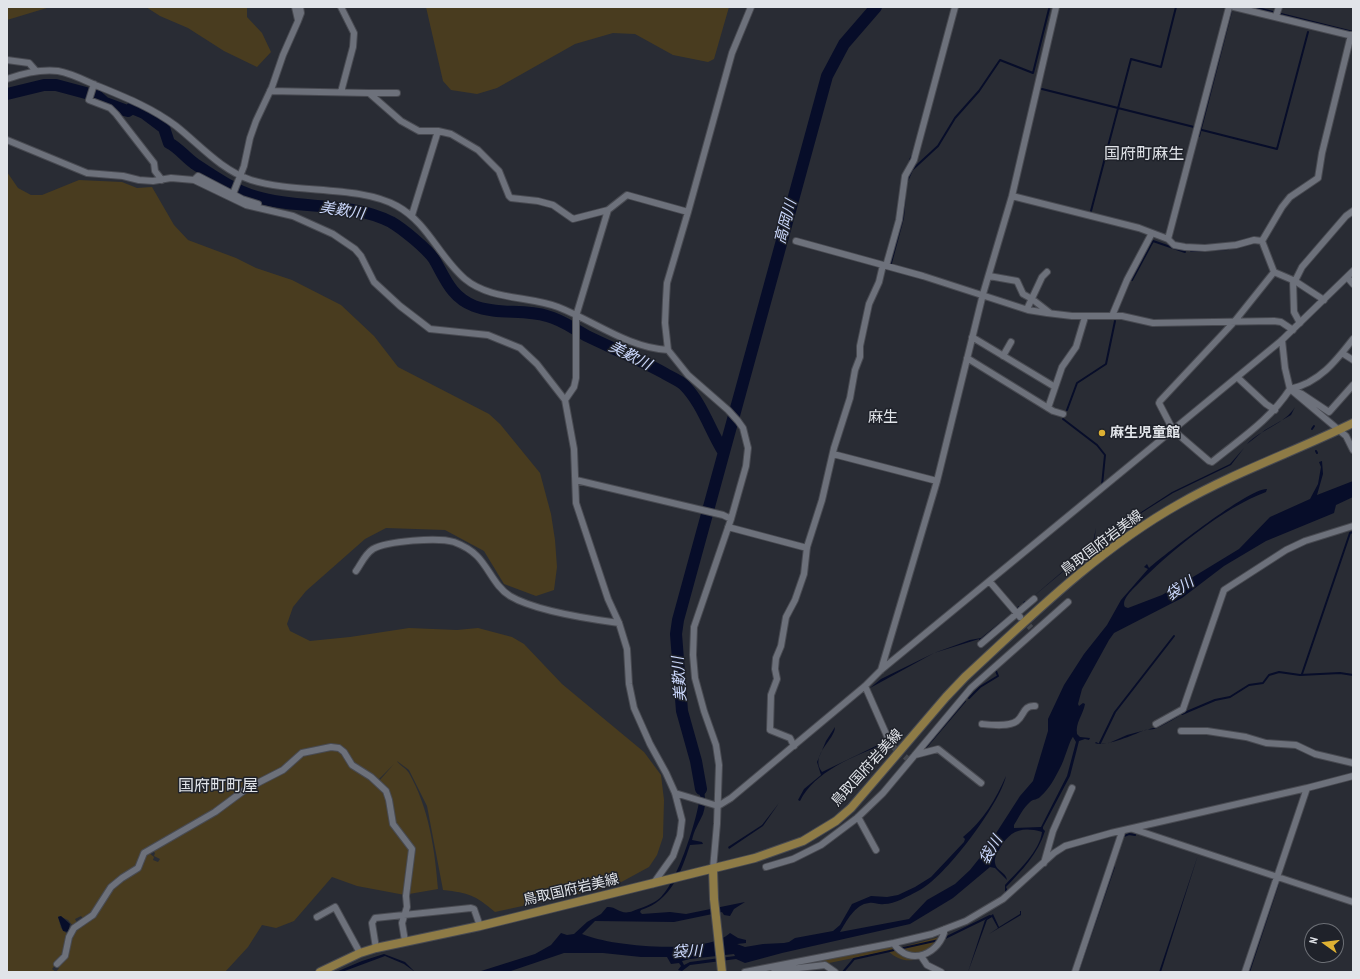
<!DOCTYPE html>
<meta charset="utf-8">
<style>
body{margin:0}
#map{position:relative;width:1360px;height:979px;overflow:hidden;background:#292c34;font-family:"PT Sans Narrow",sans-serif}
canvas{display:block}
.frame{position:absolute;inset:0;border:8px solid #e1e4e9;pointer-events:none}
.north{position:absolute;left:1304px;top:923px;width:40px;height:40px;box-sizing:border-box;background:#1f222a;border:1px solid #6d7076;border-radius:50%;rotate:284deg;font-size:11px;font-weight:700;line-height:16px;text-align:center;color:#e1e4e9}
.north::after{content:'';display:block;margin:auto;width:14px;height:18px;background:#deb133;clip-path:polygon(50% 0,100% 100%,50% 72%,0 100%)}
</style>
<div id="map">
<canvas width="1360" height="979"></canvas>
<div class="frame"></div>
<div class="north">N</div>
</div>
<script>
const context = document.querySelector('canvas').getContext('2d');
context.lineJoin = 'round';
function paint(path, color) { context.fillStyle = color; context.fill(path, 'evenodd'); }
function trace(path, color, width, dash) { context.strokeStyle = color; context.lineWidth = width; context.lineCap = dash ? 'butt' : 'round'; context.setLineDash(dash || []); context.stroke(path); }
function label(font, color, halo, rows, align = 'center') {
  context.font = font + ' "PT Sans Narrow","Noto Sans JP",sans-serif'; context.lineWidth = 3; context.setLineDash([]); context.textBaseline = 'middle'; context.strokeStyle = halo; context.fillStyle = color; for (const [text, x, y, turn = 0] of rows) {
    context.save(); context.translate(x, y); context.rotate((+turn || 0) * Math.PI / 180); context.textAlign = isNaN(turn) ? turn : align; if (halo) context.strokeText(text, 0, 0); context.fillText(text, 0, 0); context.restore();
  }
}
paint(new Path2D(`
 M7,7h43l-43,13z
 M146,7h101v10l15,16 9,19 -14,15 -33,-16 -36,-23 -28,-12z
 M426,7h303l-15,52 -6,3 -35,-7 -38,-21 -22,-1 -38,11 -78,44 -20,6 -26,-4 -8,-9z
 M7,172l11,16 13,7h11l37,-15 43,2 15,6 15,-1 22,38 14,15 48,18 20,10 36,12 49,25 33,31 24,31 91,47 11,10 40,49 11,41 4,26 2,27 -3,23 -18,6 -32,-12 -20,-33 -39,-21 -59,-2 -21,11 -59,52 -13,16 -6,17 3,7 20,10 40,-4 59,-9 48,2 21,-2 34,9 12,7 38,40 82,68 17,23 3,25 -1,37 -6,18 -8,12 -35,19 -119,26c-20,-17 -26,-19 -52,-22l-16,-84 -18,-36 -12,-9c2,4 9,7 12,12 20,35 26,77 29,116l-29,5 5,-45 -17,-22 -2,-1 -7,-34 -9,-11 15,-17 -16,16 -24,-15 -12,-17 -10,-2 -29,5 -22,18 -34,18 -33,24 -70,41 -7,16 -16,9 -11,11 -18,26 -8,6 -3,-4 -6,3 2,4 -3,4 -6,-7 -9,-4 -1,1 3,11 6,6 5,-8 1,1 -6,11 -3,17 -12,14 4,3 3,-4 -2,-3 7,-6 5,-21 8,-12 18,-10 14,-24 18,-16 12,-6 5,-15 4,-3 6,5 -1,3 5,2 2,-3 -6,-3 1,-3 -3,-3 64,-37 33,-24 35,-18 17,-16 22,-5 18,1 11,15 27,19 9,15 3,25 19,26 -5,44 -48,-9 -25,-9 -38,44 -18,7 -14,-3 -14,22 -23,25h-218z
 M939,937l1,1c-10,18 -24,18 -41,10z
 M892,945l15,11 12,3c-13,3 -21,1 -31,-8l-59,12 -5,-1 -42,5 72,-14 4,1z`), '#493c1f');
paint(new Path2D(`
 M1295,407l-4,8 -26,15 -18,14c14,-15 38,-20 48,-37z
 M1244,448l-13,17 -58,28 -57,36v3l-27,20 26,-21v-2l57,-37 58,-28z
 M1322,461l1,13 -6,21 36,-14v16l-17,8 -2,8 -68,28 -42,25 -42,32 -68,35 -5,7 -27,49 -4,15 1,2 4,-3 2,1c-2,11 -10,19 -8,30l3,3 10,1 -1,2 -4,-1 -6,2 -9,35 -27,51v2l2,2c-7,23 -23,39 -39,56l2,4 -3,2v-8c12,-13 35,-34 37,-53 -21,-6 -32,-1 -42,16 -3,5 -6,10 -5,15 1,8 11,9 12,17l-12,-12 -5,-1 -37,31 -43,26 -128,29 -37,10 -9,-4 -38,5 -8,1 -8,6 -4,-1 3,-4 -2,-3 -8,1 -4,-7h-26l-38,-4h-39l-56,19h-30l57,-18 16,-9 10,-12 6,2 7,-1 13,-12 14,-8 6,-7c10,-1 13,9 26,4 8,-3 20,-7 27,-13 17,-15 38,-80 40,-103 0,-7 -2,-14 -4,-21l4,-1c3,13 8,27 3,41 -4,9 -9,16 -11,26l10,2 1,2 -13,1c-9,27 -19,56 -49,65l-1,2 2,2 28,-2 16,2 59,-12 -11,7 -4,7 -6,-1 -2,-3 -48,10 -79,-1 -13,13c30,13 125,21 148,-1l8,5 8,2v3l-9,1 8,3 18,-3 21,-1 5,-1 6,-4 38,-7 7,-6 12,-21 19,-8 16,1 11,-2 17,-8 16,-10 33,-35 1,-3 -2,-2c20,-16 33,-38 43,-61 -6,28 -62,103 -88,115 -10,5 -23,13 -34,13 -5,1 -10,-2 -15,-1 -14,1 -23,19 -29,29l69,-13 18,-19 28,-16 15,-14 12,-15 38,-59 13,-15 15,-50v-12l16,-34 20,-31 23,-29 14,-25 27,-31 -4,-2 3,-3 2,4c18,-15 100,-80 118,-79l-1,3c-42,15 -98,61 -129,93 -5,5 -16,15 -12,22l3,1 34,-13 36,-21 41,-25 31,-32 40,-18 8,-15 3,-17 -2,-5zM1073,737l3,5 -9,34 -26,51 -27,1v-3c5,-8 9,-17 16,-23 3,-3 8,-2 11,-6 8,-7 14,-18 19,-28 4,-6 10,-29 13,-31zM734,954l1,2 -45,6 -6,3 -2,-4 8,-2z
 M1096,528l-2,14 -10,12 -56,47 56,-48 9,-11z
 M1013,612l-34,29v-2l-45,14 -64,35 11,-9 53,-26 36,-13 11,-2z
 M1183,713c-3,3 -21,13 -26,15 -4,2 -9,1 -12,2 -10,4 -41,18 -50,13l1,-1 4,2 9,-1 18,-8 30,-8z
 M835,727c0,13 -26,28 -13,45l60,-29v2c-29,12 -67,26 -82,56l-2,-1 6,-11 17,-14 -4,-13 9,-21z
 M779,803l-16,23 -34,23 -1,-2 34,-22z
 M1198,855l-37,117h-2z
 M1020,911h1v4l-32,19 9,-6 -6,-11 -5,3 -19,52 17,-52 8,-6 6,13 21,-13z
 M61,916l9,8 -2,8 -5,-1 -5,-14z
 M384,954l21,8 10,10 -11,-8 -19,-8 -43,16h-6l26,-11z`), '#070d29');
trace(new Path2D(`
 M1254,7l19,5
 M1281,14l72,18
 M1042,89l152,38
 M1202,130l75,19 31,-117
 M1199,136l32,-124
 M910,160l3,-6
 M907,181l5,-11 26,-24 17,-28 24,-27 21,-31 33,13 16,-64
 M1091,211l40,-152 30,8 15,-60
 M1212,250l16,-1
 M1191,251h11
 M891,263l12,-45 2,-22
 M1132,280l21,-39 32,11
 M1067,410l10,-27 29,-19 9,-43
 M1063,419l34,26 8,10 -3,30
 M1312,429l2,-3
 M1316,451l1,2
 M1024,603l1,-1
 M1017,609l2,-2
 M1302,674l48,-141 3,-1
 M969,698l11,-11 18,-11 -2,-5
 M1182,714l33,-14 15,-3 19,-12 14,-2 6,-8 10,-3 21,3 40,-2 13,2
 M1100,743l15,-31 59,-76
 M926,747l39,-46
 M1124,836l5,-2 6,1
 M943,939l47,-23
 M843,972l11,-13 85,-19
 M1078,972l36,-105
 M1249,972l29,-88`), '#070d29', 2);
trace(new Path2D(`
 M7,94l37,-9h12l41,11 8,7 19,7 4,1 4,-3 12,5 20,15 5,15c10,5 16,14 26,21 18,12 40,27 62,33 43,13 93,4 134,25 12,7 35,26 43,37 11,19 17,38 40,47 23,9 50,3 73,10 16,4 28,14 42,21 25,12 51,23 75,36 6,4 15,7 20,12 18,18 26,45 39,66
 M701,789l-5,-28 -14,-50 -6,-77 2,-14 149,-544 17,-32 32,-37`), '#070d29', 12);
trace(new Path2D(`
 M1023,619l8,9
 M891,745l18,15`), '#45484f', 6, [6, 3]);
const minor = new Path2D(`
 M295,7l3,13
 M341,7l13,26 -1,14 -12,45
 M1234,7l119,29
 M1276,16l3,-9
 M7,60l22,3 7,8
 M7,79c17,-6 33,-10 51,-8 12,2 24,8 35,13 29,12 58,23 83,42 24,19 45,44 75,54 45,14 108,5 146,26 31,17 42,51 68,73 25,21 64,17 93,28 36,14 70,41 110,43
 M94,84l-5,16 21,8 6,6 38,49 1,8 7,9
 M270,91l99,2 32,28 18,10h19l13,3 27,16 21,21 10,25 2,2 27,3 15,4 20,14 35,-9
 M369,93h28
 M7,140l80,33 36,3 16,4 14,1 18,-3 23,2 52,25 47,11 40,18 22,15 6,7 13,26 26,24 30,23 58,6 32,13 17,16 28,36 9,49 2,54 32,96 11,24 8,26 2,35 5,24 16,36 16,29 9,20 7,27 -2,16 -7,20 -20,28
 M194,180l4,-4 44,23 16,5
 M233,194l11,-28 6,-28 6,-17 16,-34 11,-32 15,-34 3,-8 -1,-6
 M1012,196l127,32 29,11 6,6 11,2 20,1 31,-3 18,-5 8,1
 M412,215l26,-84
 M1168,239l61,-232
 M796,241l127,35 105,34 19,3 25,3h50l31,7 121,-2 7,1 12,8
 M1262,241l20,-34 8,-10 28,-19 4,-25 29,-118
 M1262,241l12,31 21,9 29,19
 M886,266l13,-46 6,-44 9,-16 4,-15 37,-138
 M1274,272l-40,50 -74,79 -1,2 14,27 36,31 3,1c28,-23 58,-42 78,-73 29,-6 46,-28 63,-50
 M989,276l28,5 6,13 9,5 18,14
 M1347,277l6,7
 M1293,280l1,32 6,11
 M1295,281l7,-14 44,-51 7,-5
 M1027,309l15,-32 5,-5
 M1112,316l15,-36 25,-47
 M972,337l83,50
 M1282,340l3,28 5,21 56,47 7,14
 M1342,353l11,7
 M1003,356l8,-14
 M967,358l86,53 10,3
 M1237,377l29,27 9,6
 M1295,391l7,3 27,18 24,-27
 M565,400l9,-13 2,-9v-62l32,-106 19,-15 61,17
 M1048,408l14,-41 14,-20 9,-30
 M833,454l104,27
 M576,480l147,35 8,4
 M728,527l79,21
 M356,571c5,-7 9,-17 17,-22 14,-8 65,-12 81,-7 8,3 17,8 23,14 12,12 18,31 33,40 25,15 79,23 109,27
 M990,582l30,35
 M981,644l53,-45
 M881,670l56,-189 46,-187 29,-98 44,-189
 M865,686l26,59
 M982,724c10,1 27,3 35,-3 7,-5 6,-16 18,-15
 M1156,724l27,-15 41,-119 62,-40 19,-9 48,-15
 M1181,731h26l39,6 20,6 30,2 19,9 38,9
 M794,746l-4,-8 -20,-8 1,-35 6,-16 -2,-10 1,-11 5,-12 5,-29 9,-17 9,-26 3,-27 15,-47 12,-52 16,-50 5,-28 5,-13v-11l9,-42 10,-22 4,-17
 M915,755l23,-6 43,34
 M675,793l43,13 13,-8 134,-112 16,-16 401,-330 71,-69
 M858,817l18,33
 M1133,829l220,73
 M1044,863l9,-32 19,-43
 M766,867l27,-8 28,-14 36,-27 26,-25 88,-105 97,-86
 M713,869l4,-45 2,-59 -3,-20 -12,-34 -9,-33 -2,-23 1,-28 37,-108 15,-53 2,-18 -5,-20 -5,-7 -10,-11 -40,-35 -20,-25 -3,-27 1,-23 1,-17 21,-71 44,-159 19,-46
 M317,917l18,-10 25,46
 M894,944c16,23 46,10 51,-15
 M376,948l-4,-25 3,-5 96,-10 3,1 6,17
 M921,956l6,9 14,7
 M57,964l8,-8 4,-19 5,-9 19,-13 18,-28 11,-9 16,-10 6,-15 71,-41 31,-23 37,-19 19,-17 29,-6 8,1 5,4 8,13 19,12 15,14 3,9 4,24 19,25 -6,47 1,11 -5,16 3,18
 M774,969l7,1 44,-5 10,7
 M745,972l149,-29 38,-9 34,-13 37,-22 51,-46 11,-7 46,-13 196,-45 46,-12
 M1075,972l47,-140
 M1245,972l62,-184`);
const major = new Path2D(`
 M713,869l1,30 8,73
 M320,972l40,-19 16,-5 104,-22 275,-68 48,-17 33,-20 15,-13 95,-111 19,-20c67,-62 134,-128 214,-173 56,-32 117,-53 174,-81`);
trace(minor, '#484a51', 8);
trace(major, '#484a51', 10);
trace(minor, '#6d717b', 6);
trace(major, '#8e7b46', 8);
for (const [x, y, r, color] of [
 [1102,433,4,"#deb133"]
]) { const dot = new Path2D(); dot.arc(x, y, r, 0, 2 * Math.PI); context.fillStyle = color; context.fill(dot); trace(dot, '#1f222a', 1.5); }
label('bold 14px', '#e1e4e9', '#1f222a', [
 ["麻生児童館",1110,433]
], 'left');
label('14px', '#e1e4e9', '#1f222a', [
 ["鳥取国府岩美線",1102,543,-37],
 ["鳥取国府岩美線",867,768,-48],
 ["鳥取国府岩美線",571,890,-13]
]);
label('italic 15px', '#ccd9fe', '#1f222a', [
 ["美歎川",342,211,9],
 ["高岡川",786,222,-75],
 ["美歎川",630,356,27],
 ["袋川",1180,589,-33],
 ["美歎川",680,679,-94],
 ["袋川",991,850,-59],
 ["袋川",687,952,-2]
]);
label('15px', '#e1e4e9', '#1f222a', [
 ["麻生",883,418]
]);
label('16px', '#e1e4e9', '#1f222a', [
 ["国府町麻生",1144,154],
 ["国府町町屋",218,786]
]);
</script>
